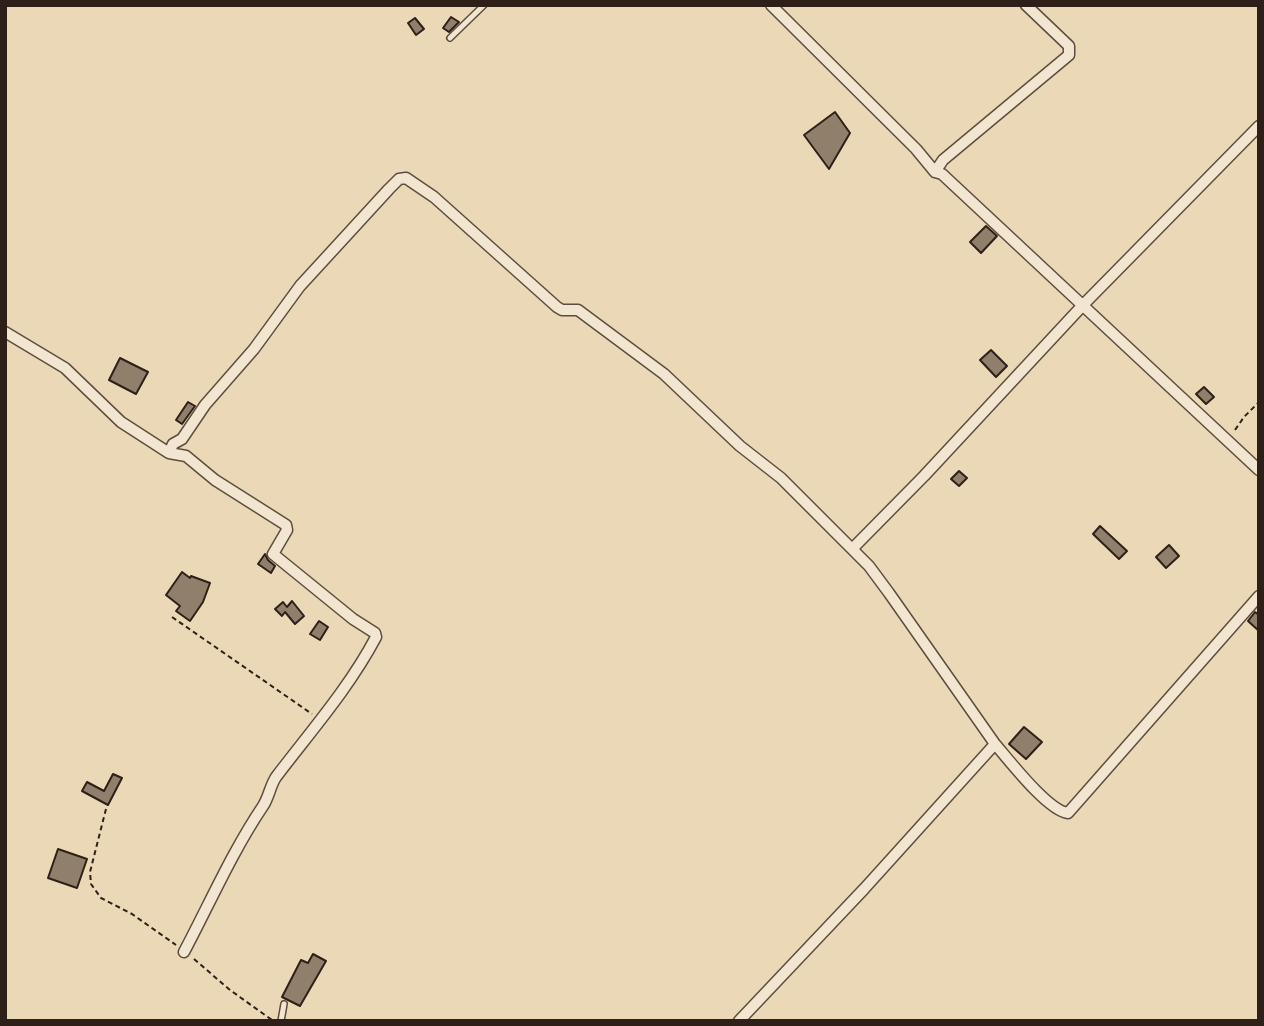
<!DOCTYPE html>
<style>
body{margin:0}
#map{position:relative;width:1264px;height:1026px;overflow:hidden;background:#ebd8b7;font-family:Vollkorn,serif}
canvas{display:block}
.frame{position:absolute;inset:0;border:7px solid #2e1f19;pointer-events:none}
</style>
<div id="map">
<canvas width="1264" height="1026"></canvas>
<div class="frame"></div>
</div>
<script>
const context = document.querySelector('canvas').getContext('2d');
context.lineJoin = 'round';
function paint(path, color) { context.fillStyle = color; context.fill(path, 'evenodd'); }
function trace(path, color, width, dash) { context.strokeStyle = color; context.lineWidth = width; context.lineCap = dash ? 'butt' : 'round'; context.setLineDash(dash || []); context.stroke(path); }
const building = new Path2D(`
 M451,17l8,5 -10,10 -6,-4z
 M415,18l9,11 -8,6 -8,-12z
 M835,112l15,21 -21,36 -25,-34z
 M986,226l11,10 -16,17 -11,-11z
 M991,350l16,16 -11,11 -16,-17z
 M120,358l28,14 -12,22 -27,-14z
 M1204,387l10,10 -8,7 -10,-10z
 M188,402l7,4 -13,18 -6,-4z
 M959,471l8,7 -8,8 -8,-7z
 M1100,526l27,25 -8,8 -26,-25z
 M1169,545l10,11 -13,12 -10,-11z
 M265,554l3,6 7,6 -4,7 -13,-9z
 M182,572l8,6 1,-2 19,7 -7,19 -13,19 -14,-10 4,-5 -14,-11z
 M292,601l12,15 -9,8 -10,-12 -3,4 -7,-7 8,-7 4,5z
 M1255,612l4,3v16l-11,-10z
 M319,621l9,6 -8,13 -10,-6z
 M1024,727l18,15 -16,17 -17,-15z
 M113,774l9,4 -14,27 -26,-14 5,-9 17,9z
 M58,849l29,10 -10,29 -29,-10z
 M313,954l13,7 -26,45 -18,-9 19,-37 7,3z`);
paint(building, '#907f6b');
trace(building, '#2e1f19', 2);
const lane = new Path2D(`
 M450,38l34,-33
 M281,1021l3,-17`);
const street = new Path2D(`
 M771,5l145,144 19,23
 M1026,5l43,41v9l-126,105 -8,12 7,2 317,296
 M5,332l60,36 56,54 48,31 4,-9 9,-5 23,-34 49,-56 46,-63 89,-97 10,-10 7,-1 28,19 123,110 5,3h16l86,64 76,72 41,32 72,72
 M169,453l17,3 29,24 71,45 1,5 -14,24 80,65 22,14 1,4c-27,51 -65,94 -100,140 -6,9 -7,20 -13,29 -31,46 -53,97 -79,146
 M995,744c14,16 53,67 73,69l191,-217
 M739,1021l125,-132 131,-145 -106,-151 -20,-27 -16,-16 3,-5 68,-69 159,-171 176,-179`);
trace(lane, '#5d4d40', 8);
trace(street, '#5d4d40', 13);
trace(new Path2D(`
 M1235,430l9,-13 15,-15
 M172,617l140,97
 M106,809l-16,63 1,12 10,14 31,16 44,31
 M194,959l36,31 42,30`), '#2e1f19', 2, [5, 3.5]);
trace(lane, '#f2e6d0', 5);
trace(street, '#f2e6d0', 10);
</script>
